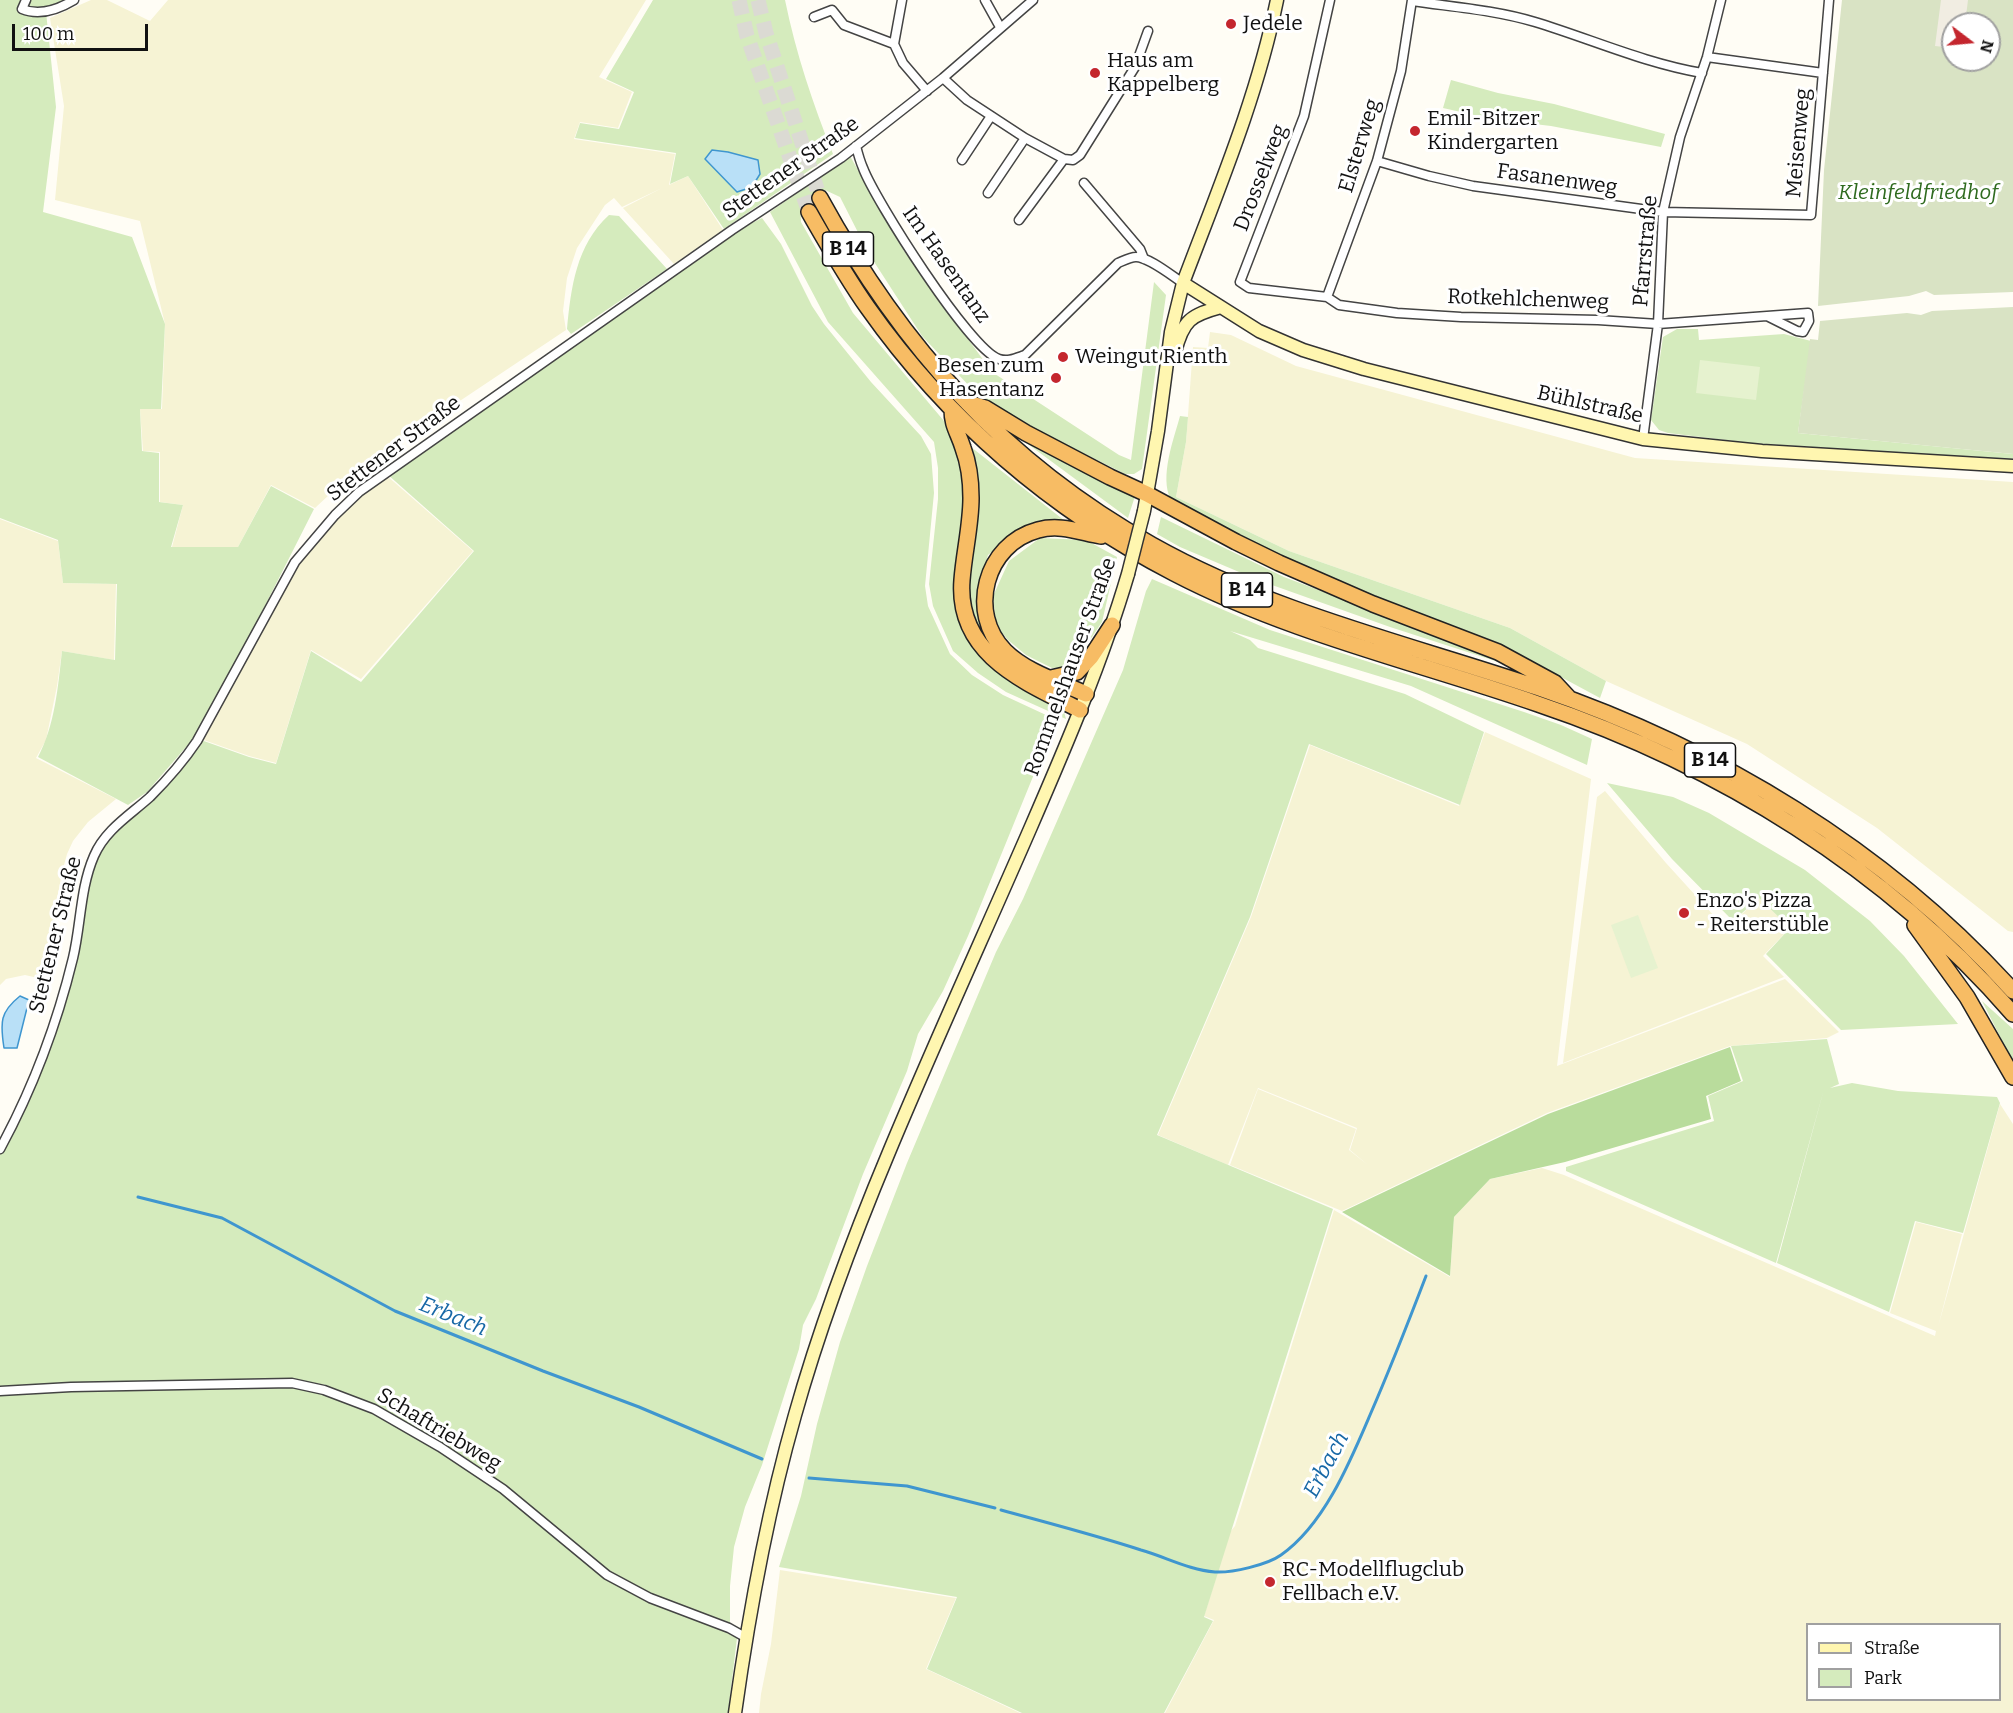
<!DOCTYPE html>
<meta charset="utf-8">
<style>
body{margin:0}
#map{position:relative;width:2013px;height:1713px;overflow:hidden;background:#fffdf5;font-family:Bitter,serif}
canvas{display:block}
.legend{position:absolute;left:1806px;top:1623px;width:195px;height:78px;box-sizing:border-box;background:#fff;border:2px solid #a0a0a0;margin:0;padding:8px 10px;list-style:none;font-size:18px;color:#111}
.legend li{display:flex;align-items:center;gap:12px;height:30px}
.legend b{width:30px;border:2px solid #a0a0a0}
.north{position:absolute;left:1941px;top:12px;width:60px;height:60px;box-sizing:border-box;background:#fff;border:2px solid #a0a0a0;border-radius:50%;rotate:106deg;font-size:16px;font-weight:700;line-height:24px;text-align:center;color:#111}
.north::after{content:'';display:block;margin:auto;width:21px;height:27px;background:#c4262e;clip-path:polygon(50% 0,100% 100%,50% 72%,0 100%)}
.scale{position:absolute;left:12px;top:24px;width:136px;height:27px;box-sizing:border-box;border:3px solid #111;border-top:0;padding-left:8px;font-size:18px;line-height:21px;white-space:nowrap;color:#111;-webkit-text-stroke:4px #fff;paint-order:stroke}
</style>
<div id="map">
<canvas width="2013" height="1713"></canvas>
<ul class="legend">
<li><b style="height:8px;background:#fff6b0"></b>Straße</li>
<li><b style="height:16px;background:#d5ebbd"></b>Park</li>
</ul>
<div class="north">N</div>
<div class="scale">100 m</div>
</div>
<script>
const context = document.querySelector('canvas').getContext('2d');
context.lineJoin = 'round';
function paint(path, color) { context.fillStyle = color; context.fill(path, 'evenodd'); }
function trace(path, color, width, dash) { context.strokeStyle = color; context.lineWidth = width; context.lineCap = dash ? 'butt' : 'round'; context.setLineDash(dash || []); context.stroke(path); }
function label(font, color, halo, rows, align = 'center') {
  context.font = font + ' Bitter,serif'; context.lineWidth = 6; context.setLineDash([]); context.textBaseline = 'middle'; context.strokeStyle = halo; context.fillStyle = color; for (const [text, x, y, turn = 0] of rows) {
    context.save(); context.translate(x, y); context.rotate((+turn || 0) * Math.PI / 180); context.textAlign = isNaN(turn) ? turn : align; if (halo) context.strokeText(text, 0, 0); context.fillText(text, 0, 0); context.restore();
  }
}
paint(new Path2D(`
 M91,0h16l43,21 18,-21h478l-47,77 33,15 -14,36 -38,-6 -6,17 101,15 -6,31 19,-9 35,54 -49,34 -51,-56 39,-20 -40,19 -8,-9 -9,7 -28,43 -10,30 -4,33 3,19 -193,129 -29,22 -29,27 -44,-23 -33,62h-66l11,-42 -23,-3v-50l-17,-1 -3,-42h22l3,-85 -25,-103 -85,-21 9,-94 -14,-88z
 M1210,332l21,3 65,31 339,92 378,24v450l-5,-1 -131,-103 -130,-84 -141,-63 -96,-53 -221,-77 -113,-54 10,-55 7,-95 15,1z
 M386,475l87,76 -112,128 -50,-29 -35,113 -27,-7 -48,-17 97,-179 40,-46z
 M0,519l58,22 5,42 53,1 -2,76 -52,-9 -5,35 -11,54 -10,18 80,41 -28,23 -15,19 -6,13 -6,22 -9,66 -10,37 -17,-4 -19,4 -6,6z
 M1485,732l106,47 -34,287 228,-87 54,53 -12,6 -97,8 -183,67 -205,98 -112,-46 28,-76 98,40 -7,21 19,15 -18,-15 7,-22 -99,-40 -30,77 -70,-30 93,-218 59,-172 149,61z
 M1605,791l61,72 60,66 33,-31 31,30 -27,28 21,21 -221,86 34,-266z
 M2000,1104l13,20v589h-848l49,-93 -10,-4 26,-84 5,-6 99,-316 116,67 4,-60 36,-38 52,-11 22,7 371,161 1,-5 -46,-18 26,-91 46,12 -24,93zM1808,1624h192v76h-192z
 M780,1570l176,28 -30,71 94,44h-261l2,-19 10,-50z`), '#f6f3d4');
paint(new Path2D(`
 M0,0h74l-28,12 10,95 -13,105 89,25 33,87 -4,85h-21l2,42 17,2v49l24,3 -12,42h67l33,-61 43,23 -73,144 -48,86 -46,53 -19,13 -90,-48c17,-32 20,-70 24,-106l53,9 2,-76 -54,-1 -5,-43 -58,-22z
 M653,0h132c11,54 28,104 48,154l-109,75 -36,-53 -18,8 6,-31 -101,-15 5,-15 39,6 15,-37 -28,-13z
 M1451,80l47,13 56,11 111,30 -4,13 -110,-21 -59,-7 -49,-11z
 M850,156l54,95 88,121 127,83 12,5 23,-178 12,13 -24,174 -8,5h-9l-116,-58 -36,-26 -51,-54 -53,-82 -29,-57 -15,-7 -25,13 1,19 52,91 91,108 19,46 3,44 -13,75 11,46 21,30 78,46 3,11 -60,-27 -28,-19 -25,-22 -20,-45 -4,-22 9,-85v-31l-4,-26 -106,-120 -58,-110z
 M609,215l10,1 48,53 -96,65 -4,-5c4,-41 9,-84 42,-114z
 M762,218l19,26 31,62 12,18 47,58 50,54 10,18 3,39 -9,93 3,20 22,48 22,21 31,20 43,20 6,6v9l-84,206 -25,55 -25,43 -11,37 -44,103 -47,125 -13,26 -4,24 -37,116 -17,42 -11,40 -4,39v39l-79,-31 -42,-22 -104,-85 -129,-81 -50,-21 -33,-6 -293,8v-234l40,-85 55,-209 7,-14 99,-105 48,17 27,7 35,-113 50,31 113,-131 -87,-77 345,-241z
 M1677,329h21l1,11 85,-6 27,7 -13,92 215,21v6l-263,-17 -82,-10 -9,-3 -8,-10 12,-83z
 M1180,416l8,1 -2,25 -10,55 113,54 221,77 96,53 -6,17 -104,-56 -109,-40 -87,-37 -80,-38 -49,-27c-12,-23 3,-61 9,-84z
 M1017,436l118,60 -7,22z
 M971,447l94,74 -42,6 -35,28 -11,35 8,41 89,66 -63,-30 -33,-35 -11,-40 10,-89z
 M1161,517l123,60 130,49 103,42 -127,-41 -132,-47 -78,-33 -23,-13z
 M1040,538l46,2 31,17 -15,65 -30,45 -20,1 -26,-13 -18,-15 -12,-15 -3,-29 16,-35z
 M1152,579l118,51 254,82 37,13 31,14 -5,26 -176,-79 -181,-55 20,9 8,8 147,46 79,38 -24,73 -151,-61 -59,173 -93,218 176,74 -129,408 9,4 -49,92h-142l-95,-44 30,-72 -178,-30 22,-71 16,-72 23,-82 27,-76 40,-103 89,-211 27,-53 100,-229 23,-79z
 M1607,783l66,14 36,16 96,57 65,51 34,35 54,68 -117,6 -75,-76 24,-26 -31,-30 -26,23 -61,-62z
 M1982,1001l31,28v33z
 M1827,1039l12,45 -9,4 22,-5 46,8 99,6 3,6 -37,130 -48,-12 -26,91 -112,-49 47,-174 -48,174 -210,-92v-4l148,-46 -6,-25 35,-15 -12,-35z
 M291,1386l31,7 50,20 66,37 61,41 106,85 123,56 9,6 -9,75h-728v-318l70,-4z`), '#d5ebbd');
paint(new Path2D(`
 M1730,1047l11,34 -35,15 5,23 -146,43 -75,17 -36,38 -4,59 -108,-64 206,-98z`), '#b9dc9c');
paint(new Path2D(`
 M1842,0h171v292l-79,3 -8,-4 -17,5 -91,10 6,-136zM1953,24h36v36h-36z
 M2013,307v147l-215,-21 12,-94 8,1 2,-19 87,-8 14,2 11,-4z`), '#d9e3c4');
paint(new Path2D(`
 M1700,360l60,7 -4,33 -60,-7z
 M1638,915l20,53 -27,10 -20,-53z`), '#e6f2cf');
paint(new Path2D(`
 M1941,0h27l-3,24h-12v24l-18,-2z`), '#f1ede2');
const water = new Path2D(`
 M712,150l16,2 30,8 2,14 -8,13 -15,5 -32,-33z
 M20,996l9,4 -12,48h-13c-4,-26 -4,-36 16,-52z`);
paint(water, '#b9e0f7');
trace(water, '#3f96cf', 1.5);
trace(new Path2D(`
 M138,1197l84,21 173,93 148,60 96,36 123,52
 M809,1478l98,8 88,22
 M1001,1510c47,13 94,25 140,40 25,7 48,20 74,22 17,1 52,-7 66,-17 43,-30 69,-93 89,-140 20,-46 38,-92 56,-139`), '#3f96cf', 3);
trace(new Path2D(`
 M739,0l8,36 62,176
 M758,0l8,33 54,165`), '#dbdad3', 15, [15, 8]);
const minor = new Path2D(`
 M26,0l-4,9c17,7 37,0 52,-9
 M902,0l-8,44 9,19 24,28
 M985,0l15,27
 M1330,0l-26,116 -64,166 9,6 78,9 12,8 58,8 64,4 137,3 60,4 109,-8 30,15 6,1 6,-11 -1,-8 -41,3
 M1412,1c41,6 83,9 123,21 56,17 109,41 167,51
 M814,17l18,-7 12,15 50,19
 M1707,57l116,16
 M943,78l24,22 58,38 39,21 9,1 7,-5 55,-88 13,-36
 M856,146c2,8 4,15 7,22 12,32 107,182 136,191 9,3 17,-1 26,-4l93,-92c5,-2 12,-6 18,-6 13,0 36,19 47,26
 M962,160l29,-44
 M1377,161l52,15 44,10 190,26 148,3 18,-215
 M1084,183l56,66 4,10
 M988,193l37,-55
 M1019,220l45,-61
 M1327,297l50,-136 24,-90 11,-71
 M1643,439l15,-115 5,-112 17,-75 27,-80 14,-57
 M0,1149c32,-59 57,-125 73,-191 8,-33 7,-70 21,-102 11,-26 36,-41 56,-59 17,-17 33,-35 47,-56l98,-179 40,-47 24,-23 373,-262 109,-72 102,-80 90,-78
 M0,1391l71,-4 221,-4 32,7 50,19 66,38 63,42 104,86 43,23 79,30 16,9`);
const secondary = new Path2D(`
 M1183,283l76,48 44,19 61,19 279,70 119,12 251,15
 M1175,352c8,-32 16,-37 46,-45
 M1144,511l14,-80 13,-99 12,-49c35,-93 74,-185 94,-283
 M735,1713c14,-100 32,-200 60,-298 25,-89 58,-177 94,-263 45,-108 94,-215 141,-323 36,-83 72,-167 98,-255`);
const trunk = new Path2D(`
 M820,198c81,148 184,264 332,347 121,68 257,99 387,143 179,61 347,162 474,303
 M809,212c19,33 37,65 59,96 79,112 184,202 306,265 115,60 243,89 364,131 181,61 349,165 475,310
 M975,405l10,3 41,25 84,44 37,17 89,48 43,21 94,41 125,48 57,31 13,14
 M952,409c0,17 6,23 11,39 6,16 8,33 8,50 0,27 -7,55 -9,82 -6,75 63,102 118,130
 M1051,678l26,-6 14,-15 21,-32
 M1086,694c-26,-12 -60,-22 -81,-43 -38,-38 -20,-107 33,-121 22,-6 41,2 63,6
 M1915,925l52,72 46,80`);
trace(minor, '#444', 11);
trace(secondary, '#333', 15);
trace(trunk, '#222', 18);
trace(minor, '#fff', 8);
trace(secondary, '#fff6b0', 12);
trace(trunk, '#f7bc64', 15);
const secondaryBridge = new Path2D(`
 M1128,574l16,-63`);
trace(secondaryBridge, '#333', 15, []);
trace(secondaryBridge, '#fff6b0', 12);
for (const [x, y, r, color] of [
 [1231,24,6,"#c4262e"],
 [1095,73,6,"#c4262e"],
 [1415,131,6,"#c4262e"],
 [1063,357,6,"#c4262e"],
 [1056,378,6,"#c4262e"],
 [1684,913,6,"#c4262e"],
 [1270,1582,6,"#c4262e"]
]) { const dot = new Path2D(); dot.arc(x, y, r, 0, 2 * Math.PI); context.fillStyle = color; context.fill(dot); trace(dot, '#fff', 2); }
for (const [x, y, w] of [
 [848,249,51],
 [1247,590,51],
 [1710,760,51]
]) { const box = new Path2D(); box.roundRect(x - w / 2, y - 17, w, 34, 4.5); context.fillStyle = '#fff'; context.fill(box); trace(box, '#111', 1.5); }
label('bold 20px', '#111', null, [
 ["B 14",848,249],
 ["B 14",1247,590],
 ["B 14",1710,760]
]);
label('21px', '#111', '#fff', [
 ["Jedele",1243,24],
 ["Haus am",1107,61],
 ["Kappelberg",1107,85],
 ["Emil-Bitzer",1427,119],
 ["Kindergarten",1427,143],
 ["Weingut Rienth",1075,357],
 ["Besen zum",1044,366,"right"],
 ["Hasentanz",1044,390,"right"],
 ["Enzo's Pizza",1696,901],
 ["- Reiterstüble",1696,925],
 ["RC-Modellflugclub",1282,1570],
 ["Fellbach e.V.",1282,1594]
], 'left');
label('21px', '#111', '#fff', [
 ["Meisenweg",1799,143,-85],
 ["Elsterweg",1360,146,-73],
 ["Stettener Straße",791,168,-35],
 ["Drosselweg",1261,178,-69],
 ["Fasanenweg",1557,180,8],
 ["Pfarrstraße",1646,251,-85],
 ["Im Hasentanz",946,265,55],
 ["Rotkehlchenweg",1528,300,2],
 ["Bühlstraße",1590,405,13],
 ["Stettener Straße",394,449,-37],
 ["Rommelshauser Straße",1071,667,-70],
 ["Stettener Straße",56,935,-76],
 ["Schaftriebweg",439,1430,31]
]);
label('italic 21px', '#2f6b1f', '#fff', [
 ["Kleinfeldfriedhof",1918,193]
]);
label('italic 22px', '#1768a6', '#fff', [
 ["Erbach",453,1317,22],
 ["Erbach",1327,1465,-62]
]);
</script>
